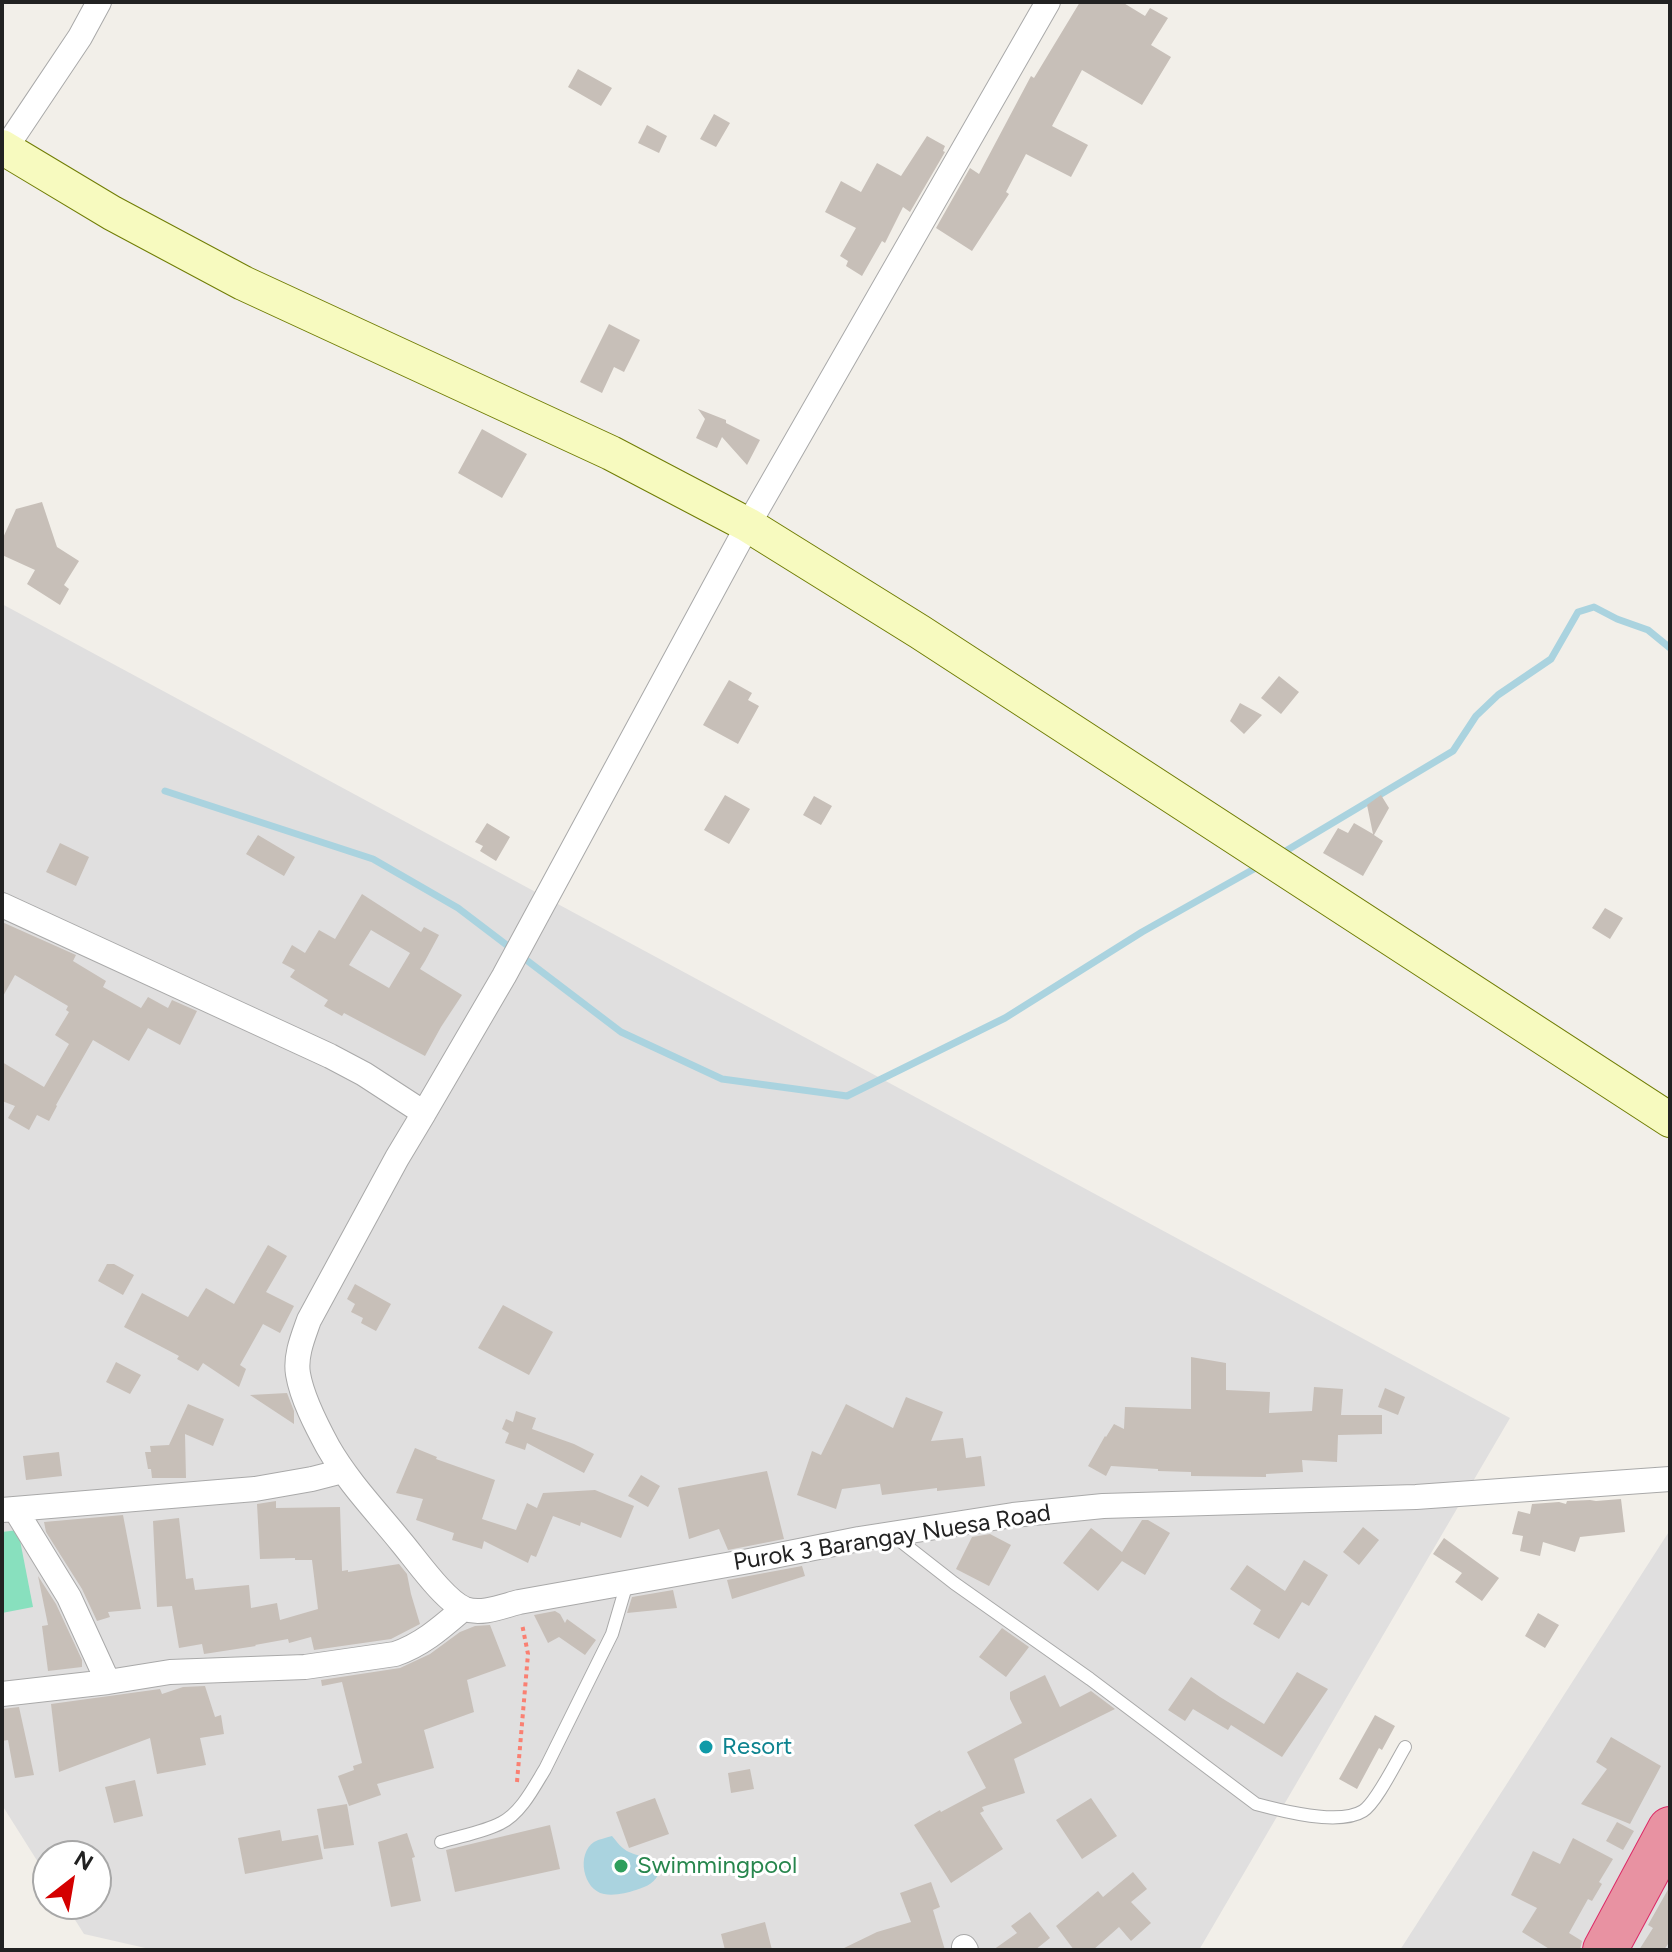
<!DOCTYPE html>
<style>
body{margin:0}
#map{position:relative;width:1672px;height:1952px;overflow:hidden;background:#f2efe9;font-family:Figtree,sans-serif}
canvas{display:block}
.frame{position:absolute;inset:0;border:4px solid #222;pointer-events:none}
.north{position:absolute;left:32px;top:1840px;width:80px;height:80px;box-sizing:border-box;background:#fff;border:2px solid #a7a7a7;border-radius:50%;rotate:31deg;font-size:22px;font-weight:700;line-height:32px;text-align:center;color:#222}
.north::after{content:'';display:block;margin:auto;width:28px;height:36px;background:#d40000;clip-path:polygon(50% 0,100% 100%,50% 72%,0 100%)}
</style>
<div id="map">
<canvas width="1672" height="1952"></canvas>
<div class="frame"></div>
<div class="north">N</div>
</div>
<script>
const context = document.querySelector('canvas').getContext('2d');
context.lineJoin = 'round';
function paint(path, color) { context.fillStyle = color; context.fill(path, 'evenodd'); }
function trace(path, color, width, dash) { context.strokeStyle = color; context.lineWidth = width; context.lineCap = dash ? 'butt' : 'round'; context.setLineDash(dash || []); context.stroke(path); }
function label(font, color, halo, rows, align = 'center') {
  context.font = font + ' Figtree,sans-serif'; context.lineWidth = 6; context.setLineDash([]); context.textBaseline = 'middle'; context.strokeStyle = halo; context.fillStyle = color; for (const [text, x, y, turn = 0] of rows) {
    context.save(); context.translate(x, y); context.rotate((+turn || 0) * Math.PI / 180); context.textAlign = isNaN(turn) ? turn : align; if (halo) context.strokeText(text, 0, 0); context.fillText(text, 0, 0); context.restore();
  }
}
paint(new Path2D(`
 M2,604l1508,814 -311,532h-1045l-70,-16 -19,-30h31v-48h-48v22l-46,-73z
 M1670,1530v420h-270z`), '#e0dfdf');
paint(new Path2D(`
 M18,1530l15,77 -31,6v-81z`), '#88e0be');
paint(new Path2D(`
 M612,1836c5,6 10,13 17,16 10,5 17,3 28,9l3,10c-5,12 -12,15 -24,19 -9,3 -22,6 -32,4 -21,-4 -28,-40 -10,-52 5,-3 12,-4 18,-6z`), '#aad3df');
trace(new Path2D(`
 M165,791l208,68 85,49 163,124 101,47 125,17 158,-78 137,-86 119,-67
 M1279,855l174,-104 23,-35 22,-21 53,-36 27,-47 16,-5 23,12 31,11 22,18`), '#aad3df', 7);
paint(new Path2D(`
 M1080,2h42l23,14 5,-8 18,10 -17,27 20,12 -29,48 -60,-35 -30,56 36,19 -17,32 -45,-23 -20,38 3,2 -37,57 -36,-23 34,-60 9,6 52,-98 3,2z
 M578,69l34,19 -11,18 -33,-19z
 M714,114l16,9 -14,24 -16,-8z
 M647,125l20,11 -8,17 -21,-10z
 M927,136l18,10 -2,5 2,1 -35,60 -7,-5 -18,36 -3,-2 -20,35 -16,-10 2,-5 -8,-5 16,-28 -31,-16 16,-31 20,11 16,-29 24,13z
 M609,324l31,16 -16,32 -10,-5 -12,26 -22,-11z
 M698,409l28,11v3l34,17 -13,25 -25,-28 -5,11 -21,-10 9,-19z
 M482,429l45,25 -25,44 -44,-25z
 M42,502l15,45 22,14 -15,24 5,4 -9,16 -33,-21 8,-14 -33,-15v-15l14,-31z
 M1279,676l20,16 -18,22 -20,-16z
 M729,680l23,13 -4,7 11,6 -21,38 -35,-19z
 M1240,703l22,12 -18,19 -14,-13z
 M725,795l25,14 -21,35 -25,-14z
 M1381,795l8,13 -15,27 9,6 -20,35 -40,-23 15,-25 10,5 6,-10 19,11 -6,-29z
 M814,796l18,10 -11,19 -18,-10z
 M487,823l23,14 -14,24 -16,-10 3,-5 -8,-4z
 M258,835l37,22 -11,19 -38,-22z
 M60,843l29,14 -13,29 -30,-14z
 M362,894l59,38 3,-5 15,8 -14,26 -2,-1 2,1 -5,8 42,26 -21,32 -16,29 -81,-43 -2,3 -18,-10 4,-6 -38,-23 5,-7 -13,-7 10,-18 13,8 14,-23 16,9zM371,930l39,23 -21,35 -40,-23z
 M1605,908l18,10 -13,21 -18,-11z
 M2,922l74,33 -3,6 33,20 -3,6 38,21 7,-11 20,11 4,-8 25,11 -17,34 -32,-17 -19,33 -36,-21 -37,65 1,1 -8,15 -12,-6 -8,15 -21,-12 7,-12 -13,-5v-39l42,25 25,-43 -14,-9 14,-23 -3,-2 2,-4 -53,-31 -13,23z
 M268,1245l19,11 -21,36 28,14 -14,27 -17,-9 -23,41 6,4 -7,18 -36,-24 -5,8 -21,-12 2,-3 -55,-29 18,-34 46,24 18,-29 28,16z
 M107,1264h7l20,11 -11,20 -25,-14z
 M355,1284l36,20 -15,27 -15,-8 2,-5 -12,-6 4,-8 -8,-5z
 M503,1305l50,27 -24,43 -51,-27z
 M1191,1357l35,6v27l44,2 -1,21 43,-2 2,-24 29,2 -2,26h41v19l-44,1 -1,27 -35,-2 1,12 -37,2v3l-75,-1v-4l-33,-1v-2l-47,-3 -5,10 -18,-10 17,-30 1,1 8,-13 10,5 1,-22 66,2z
 M116,1362l25,13 -11,19 -24,-12z
 M1385,1388l20,9 -7,18 -20,-8z
 M287,1393l7,18v13l-44,-29z
 M906,1397l37,15 -12,29 32,-3 3,20 15,-2 4,30 -48,5v-3l-55,7 -2,-11 -38,5 -6,20 -39,-14 15,-44 9,4 25,-51 47,24z
 M188,1404l36,15 -11,27 -28,-12 1,44h-34l-1,-9h-3l-3,-17h6l-1,-6 19,-1z
 M516,1411l20,7 -4,11 42,15 20,10 -10,19 -57,-30 -2,7 -20,-7 4,-10 -7,-4 4,-10 7,3z
 M415,1448l22,9 -1,2 59,21 -13,39 34,11 11,-27 10,5 6,-15 52,-3 39,16 -13,32 -40,-16 -1,4 -27,-10 -17,41 -5,-2 -3,8 -44,-22 -2,8 -30,-9 2,-7 -38,-13 7,-21 -27,-6z
 M59,1452l3,24 -36,4 -3,-24z
 M767,1471l17,68 -56,11 -9,-21 -30,10 -11,-51z
 M641,1475l19,11 -12,21 -20,-11z
 M1621,1499l4,33 -45,5 -5,15 -32,-10 -3,14 -20,-5 3,-15 -11,-2 6,-23 12,3 2,-10 27,-2 7,2 1,-3 23,-1 6,1z
 M276,1501v7l64,-1 2,64 6,-1v2l51,-8 8,10 4,20 9,30 -29,15 -77,11 -3,-13 -22,6 -1,-4 -33,6 1,1 -52,8 -2,-10 -23,4 -7,-42 -15,1 -4,-86 26,-3 7,61 7,-1 2,12 54,-5 2,23 26,-5 3,17 38,-11 -6,-49h-17v-2l-35,1 -3,-55z
 M123,1515l18,94 -33,3 2,5 -13,4 -15,-32 -36,-57 -2,-10z
 M1142,1520h6l22,13 -25,42 -23,-14 -24,30 -35,-28 28,-35 31,24z
 M1363,1527l16,13 -20,25 -16,-13z
 M990,1534l21,11 -22,41 -33,-17 16,-32z
 M1444,1538l55,40 -17,23 -27,-19 7,-9 -29,-19z
 M1304,1560l24,15 -19,31 -7,-4 -23,37 -26,-15 8,-14 -31,-21 17,-24 38,26z
 M802,1566l3,10 -73,23 -5,-19z
 M38,1576l18,28 26,56v7l-34,4 -6,-45 6,-1z
 M673,1590l4,18 -50,5 5,-16z
 M555,1611l5,3 5,9 2,-4 29,21 -11,15 -26,-18 -11,6 -14,-28z
 M1538,1613l21,12 -14,23 -20,-12z
 M490,1625l16,41 -39,14 7,32 -50,18 10,38 -57,16 4,11 -32,11 -11,-30 16,-6 -1,-4 9,-3 -20,-81 -20,4 -1,-6 79,-12 30,-14 30,-22 15,-6z
 M1002,1628l27,19 -23,30 -27,-20z
 M1297,1672l31,17 -46,68 -51,-32 -3,5 -35,-21 -8,12 -17,-11 23,-33 29,20 44,27z
 M1045,1675l15,32 31,-16 24,18 -101,50 11,34 -43,14 2,4 -4,2 23,36 -52,34 -37,-58 26,-15 1,2 45,-24 -19,-36 55,-29 -12,-24v-7z
 M205,1686l10,31 6,-2 3,19 -24,4 6,27 -49,9 -7,-36 -91,34 -8,-68 109,-15 2,5 21,-7z
 M19,1707l15,68 -19,3 -7,-38 -6,1v-32z
 M1375,1715l20,11 -13,24 -3,-2 -22,41 -18,-10z
 M1611,1737l50,29 -31,58 -49,-20 26,-35 -11,-7z
 M750,1769l4,20 -23,4 -3,-20z
 M135,1780l8,36 -29,7 -9,-36z
 M655,1798l14,36 -40,14 -13,-36z
 M1091,1798l26,38 -35,23 -26,-39z
 M347,1804l7,41 -30,4 -7,-40z
 M1617,1822l17,9 -11,19 -17,-9z
 M550,1825l10,44 -105,23 -9,-42z
 M280,1830l2,11 36,-6 5,24 -78,15 -7,-36z
 M407,1833l8,24 -3,1 9,43 -30,6 -13,-65z
 M1573,1838l40,21 -14,23 3,2 -10,17 -4,-2 -19,34 13,8 -2,9h-29l-29,-18 15,-24 -26,-13 22,-44 27,13z
 M1133,1872l14,17 -16,13 20,21 -20,18 -12,-14 -26,23h-19l-18,-24 42,-35 5,6z
 M931,1882l9,25 -7,3 12,40h-105l37,-18 34,-10 -11,-29z
 M1670,1886v55l-6,9h-25l14,-22 -5,-3z
 M1030,1912l20,26 -15,12h-42l24,-17 -6,-7z
 M765,1922l7,28h-47l-4,-16z`), '#c7bfb8');
const lane = new Path2D(`
 M894,1536l60,47 136,96 166,125c26,7 83,22 107,7 13,-8 33,-49 42,-64
 M441,1842c19,-6 43,-10 60,-19 20,-10 33,-36 44,-54l67,-135 15,-51`);
const street = new Path2D(`
 M5,149l75,-112 19,-35
 M2,905l328,151 34,18 60,39 -27,45 -88,162c-6,17 -14,36 -11,54 4,24 18,51 30,73 20,35 49,65 74,96 15,18 43,58 63,66 17,6 38,-3 54,-7l230,-41 110,-22 154,-24 90,-9 313,-9 254,-18
 M424,1113l80,-137 244,-451 300,-523
 M15,1509l54,88 39,85
 M2,1510l253,-21 57,-10 31,-8
 M2,1694l106,-12 62,-10 135,-5 90,-13c27,-9 47,-27 68,-45
 M964,1947l2,3`);
const secondary = new Path2D(`
 M2,147l110,66 131,70 368,170 137,72 172,107 750,488`);
const highway = new Path2D(`
 M1605,1950l65,-121`);
trace(lane, '#a9a9a9', 14);
trace(street, '#a9a9a9', 26);
trace(secondary, '#707d05', 36);
trace(highway, '#dc2a67', 46);
trace(new Path2D(`
 M517,1782l11,-128 -6,-30`), '#fa8072', 4, [4, 4]);
trace(lane, '#fff', 12);
trace(street, '#fff', 24);
trace(secondary, '#f7fabf', 34);
trace(highway, '#e892a2', 44);
for (const [x, y, r, color] of [
 [706,1747,8,"#0f9aa8"],
 [621,1866,8,"#2e9e5b"]
]) { const dot = new Path2D(); dot.arc(x, y, r, 0, 2 * Math.PI); context.fillStyle = color; context.fill(dot); trace(dot, '#fff', 3); }
label('24px', '#222', '#fff', [
 ["Purok 3 Barangay Nuesa Road",892,1538,-9]
]);
label('24px', '#0d838f', '#fff', [
 ["Resort",722,1747]
], 'left');
label('24px', '#27864d', '#fff', [
 ["Swimmingpool",637,1866]
], 'left');
</script>
